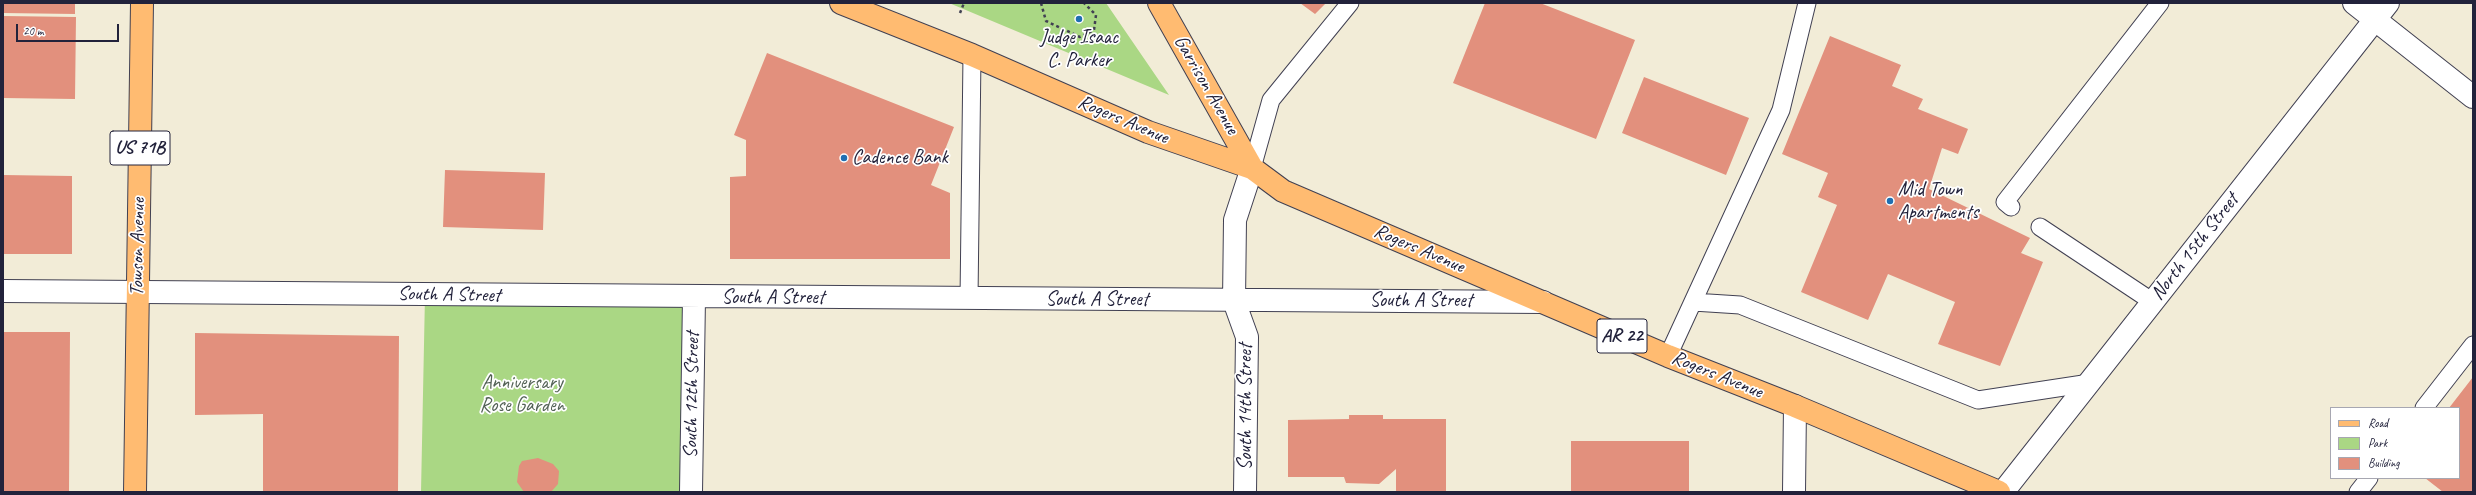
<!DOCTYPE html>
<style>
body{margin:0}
#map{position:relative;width:2476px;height:495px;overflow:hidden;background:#f2ecd7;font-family:Caveat,sans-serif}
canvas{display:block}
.frame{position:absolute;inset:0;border:4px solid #22223b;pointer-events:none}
.legend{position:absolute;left:2330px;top:407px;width:130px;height:72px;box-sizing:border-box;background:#fff;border:1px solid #a7a7b1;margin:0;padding:5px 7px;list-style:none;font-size:12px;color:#22223b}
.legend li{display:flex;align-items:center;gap:8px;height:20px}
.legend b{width:20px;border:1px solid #a7a7b1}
.scale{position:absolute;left:16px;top:24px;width:103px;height:18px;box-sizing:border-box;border:2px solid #22223b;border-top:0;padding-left:5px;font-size:12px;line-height:14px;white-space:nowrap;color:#22223b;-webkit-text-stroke:3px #fff;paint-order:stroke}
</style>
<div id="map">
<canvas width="2476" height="495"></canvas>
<div class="frame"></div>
<ul class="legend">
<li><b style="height:5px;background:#ffbb71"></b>Road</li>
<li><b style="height:11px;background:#aad784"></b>Park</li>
<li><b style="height:11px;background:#e2907d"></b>Building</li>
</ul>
<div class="scale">20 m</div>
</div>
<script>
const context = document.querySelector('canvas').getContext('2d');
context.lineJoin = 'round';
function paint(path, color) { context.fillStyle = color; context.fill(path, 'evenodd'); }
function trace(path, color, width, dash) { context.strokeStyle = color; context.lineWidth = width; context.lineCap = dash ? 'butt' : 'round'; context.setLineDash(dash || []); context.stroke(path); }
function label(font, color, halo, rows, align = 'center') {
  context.font = font + ' Caveat,sans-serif'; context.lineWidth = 3.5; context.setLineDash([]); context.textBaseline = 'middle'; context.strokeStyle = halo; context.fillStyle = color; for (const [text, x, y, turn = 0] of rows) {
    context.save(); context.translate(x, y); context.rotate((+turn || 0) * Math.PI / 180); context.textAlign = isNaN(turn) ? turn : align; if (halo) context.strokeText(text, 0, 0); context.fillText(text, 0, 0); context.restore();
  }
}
paint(new Path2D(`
 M949,3h157l63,92z
 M425,295l269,3 -3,194h-270z`), '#aad784');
paint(new Path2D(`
 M3,3h72v11l-72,-1z
 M1300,3h26l-11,11z
 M1485,3h55l95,37 -39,99 -143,-56z
 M3,16l73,1 -1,82 -72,-1z
 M1830,36l71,29 -9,21 31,13 -5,10 50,20 -10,25 -16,-6 -13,41 101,49 -9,15 22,9 -43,104 -62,-22 17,-42 -67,-28 -20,46 -67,-28 36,-87 -19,-8 10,-24 -46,-19z
 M767,53l187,74 -23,58 19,8v66h-220v-82l16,-1v-36l-12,-5z
 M1644,77l105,41 -23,57 -104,-42z
 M445,170l100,3 -2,57 -100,-3z
 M3,175l69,1v78h-69z
 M3,332h67l-1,160h-66z
 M195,333l204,3 -1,156h-135v-78l-68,1z
 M2473,377v115h-30l-18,-14h34v-70h-10z
 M1349,415h34v4h63v73h-50v-23l-17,15 -33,-1 -2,-6h-56v-57l61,-1z
 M1571,441h118v51h-118z
 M538,458l15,6 6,7 -1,13 -7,8h-27l-7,-10 2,-16 3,-5z`), '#e2907d');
const service = new Path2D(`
 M1252,168l19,-68 79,-97
 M2011,207l-6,-5 155,-199
 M2040,227l113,75
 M969,299l3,-244
 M1693,302l47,3 238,95 112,-17
 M1668,356l113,-246 26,-107
 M2424,408l49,-63
 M2358,492l11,-14`);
const minor = new Path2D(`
 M3,291l1540,11
 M691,492l3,-194
 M1245,492l2,-155 -13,-36 1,-81 17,-52
 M1794,492l1,-86
 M2003,492l385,-489`);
const tertiary = new Path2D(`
 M2354,3l119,94`);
const primary = new Path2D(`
 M841,3l131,52 176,77 104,36 31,23 385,165 127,50 204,86
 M1159,3l93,165
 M135,492l7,-489`);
trace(service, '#414052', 19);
trace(minor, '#414052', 24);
trace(tertiary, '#414052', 24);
trace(primary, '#414052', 24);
trace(new Path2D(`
 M1041,3l5,18 34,16 14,-7 2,-15 -12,-12
 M960,13l4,-10`), '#414052', 2.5, [3, 3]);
trace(service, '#fff', 17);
trace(minor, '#fff', 22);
trace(tertiary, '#fff', 22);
trace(primary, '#ffbb71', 22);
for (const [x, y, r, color] of [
 [1079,19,4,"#1f6fb2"],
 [844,158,4,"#1f6fb2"],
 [1890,201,4,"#1f6fb2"]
]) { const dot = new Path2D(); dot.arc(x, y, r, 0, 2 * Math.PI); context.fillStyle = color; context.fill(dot); trace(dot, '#fff', 1.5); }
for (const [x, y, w] of [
 [140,148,60],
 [1622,336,50]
]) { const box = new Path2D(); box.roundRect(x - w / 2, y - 17, w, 34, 3); context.fillStyle = '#fff'; context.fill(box); trace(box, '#22223b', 1); }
label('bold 19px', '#22223b', null, [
 ["US 71B",140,148],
 ["AR 22",1622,336]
]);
label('20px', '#22223b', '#fff', [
 ["Judge Isaac",1079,38,"center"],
 ["C. Parker",1079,61,"center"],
 ["Cadence Bank",852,158],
 ["Mid Town",1898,190],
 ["Apartments",1898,213]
], 'left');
label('20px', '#22223b', '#fff', [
 ["Garrison Avenue",1206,85,60],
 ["Rogers Avenue",1123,120,23],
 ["Towson Avenue",138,247,-89],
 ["North 15th Street",2195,247,-52],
 ["Rogers Avenue",1419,249,23],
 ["South A Street",449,295,1],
 ["South A Street",773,298],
 ["South A Street",1097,300],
 ["South A Street",1421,301],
 ["Rogers Avenue",1717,375,22],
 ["South 12th Street",692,395,-89],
 ["South 14th Street",1246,407,-90]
]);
label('20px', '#526155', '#fff', [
 ["Anniversary",522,383],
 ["Rose Garden",522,406]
]);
</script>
